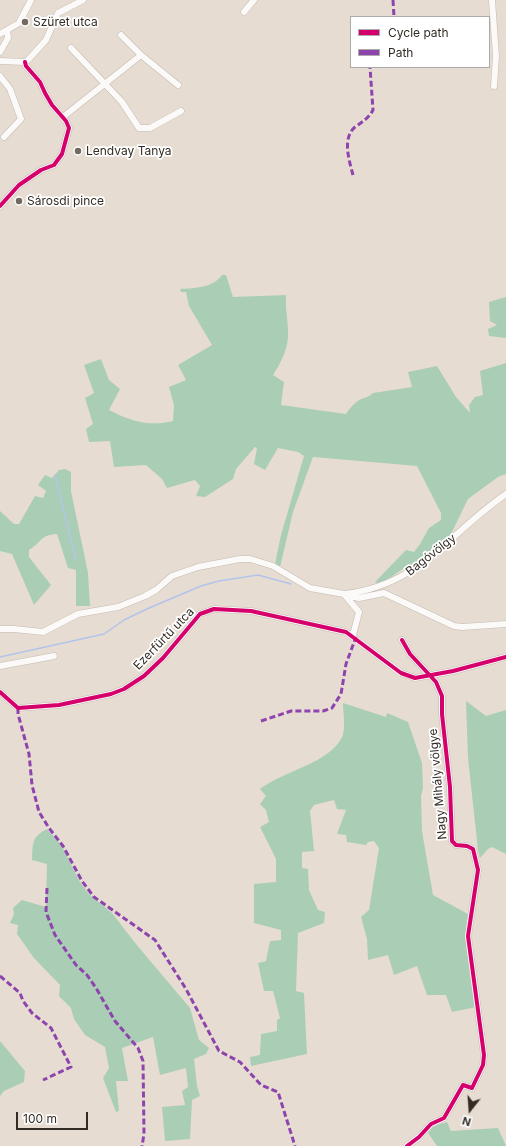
<!DOCTYPE html>
<meta charset="utf-8">
<style>
body{margin:0}
#map{position:relative;width:506px;height:1146px;overflow:hidden;background:#e7dcd2;font-family:Inter,sans-serif}
canvas{display:block}
.legend{position:absolute;left:350px;top:16px;width:140px;height:52px;box-sizing:border-box;background:#fff;border:1px solid #adaba8;margin:0;padding:5px 7px;list-style:none;font-size:12px;color:#332c25}
.legend li{display:flex;align-items:center;gap:8px;height:20px}
.legend b{width:20px;border:1px solid #adaba8}
.north{position:absolute;left:450px;top:1090px;width:40px;height:40px;-webkit-text-stroke:3px #fff;paint-order:stroke;rotate:197deg;font-size:11px;font-weight:700;line-height:16px;text-align:center;color:#332c25}
.north::after{content:'';display:block;margin:auto;width:14px;height:18px;background:#332c25;clip-path:polygon(50% 0,100% 100%,50% 72%,0 100%)}
.scale{position:absolute;left:16px;top:1112px;width:72px;height:18px;box-sizing:border-box;border:2px solid #332c25;border-top:0;padding-left:5px;font-size:12px;line-height:14px;white-space:nowrap;color:#332c25;-webkit-text-stroke:3px #fff;paint-order:stroke}
</style>
<div id="map">
<canvas width="506" height="1146"></canvas>
<ul class="legend">
<li><b style="height:5px;background:#d6006c"></b>Cycle path</li>
<li><b style="height:5px;background:#8e44ad"></b>Path</li>
</ul>
<div class="north">N</div>
<div class="scale">100 m</div>
</div>
<script>
const context = document.querySelector('canvas').getContext('2d');
context.lineJoin = 'round';
function paint(path, color) { context.fillStyle = color; context.fill(path, 'evenodd'); }
function trace(path, color, width, dash) { context.strokeStyle = color; context.lineWidth = width; context.lineCap = dash ? 'butt' : 'round'; context.setLineDash(dash || []); context.stroke(path); }
function label(font, color, halo, rows, align = 'center') {
  context.font = font + ' Inter,sans-serif'; context.lineWidth = 3.5; context.setLineDash([]); context.textBaseline = 'middle'; context.strokeStyle = halo; context.fillStyle = color; for (const [text, x, y, turn = 0] of rows) {
    context.save(); context.translate(x, y); context.rotate((+turn || 0) * Math.PI / 180); context.textAlign = isNaN(turn) ? turn : align; if (halo) context.strokeText(text, 0, 0); context.fillText(text, 0, 0); context.restore();
  }
}
paint(new Path2D(`
 M222,275h4l7,22 53,-2c-1,13 2,24 2,37 1,15 -7,31 -15,43l11,7 -3,23 65,9c4,-6 8,-11 15,-15 5,-2 7,-1 12,-6l39,-6 -4,-15 29,-6 19,31 14,16 -1,-8 6,-8 8,-2 -3,-24 26,-8v111l-8,3 -30,22 -16,33 -9,12 -38,28 -1,-4 -23,16 -6,-2 31,-32 8,2 6,-8 9,-16 12,-8v-7l-24,-47 -104,-9 -20,55 -13,55 -5,-3 6,-29 23,-79 -6,-4 -20,-4 -13,22 -11,-6 3,-16 -2,-1 -19,22 -3,10 -28,18 -9,-1 4,-10 -5,-6 -28,8 -5,-9 -16,-14 -32,2 -4,-26 -21,1 -3,-13 7,-5 -8,-26 9,-5 -10,-28 17,-6 8,21 11,9 -11,21c21,11 41,17 64,11l1,-16 -5,-18 17,-7 -8,-15 34,-20 -23,-39 -3,-14h-5l-1,-3c15,-1 33,-1 42,-14z
 M506,297v41l-17,-2 -1,-7 9,-4 -7,-4 -1,-19z
 M65,469l6,3v19l17,82 2,33h-14v-36l-8,-2 -11,-34c-17,1 -15,8 -28,16v7l22,28 -17,20 -22,-51 -12,-3v-40l14,13h5l16,-28 8,2 3,-7 -8,-6 7,-10 7,3 7,-8z
 M466,701l20,15 20,-6v144l-14,-7 -4,2 -8,9 -2,-8 -10,-92z
 M343,703l43,14 1,-4 21,9 14,41 1,25 -2,8 1,35 11,64 35,19 -2,16 10,77 -24,5 -6,-17h-19l-10,-29 -23,9 -6,-20 -20,5 -1,-21 -6,-22 8,-7 10,-62 -5,-7 -6,1 -2,3 -19,-3 -1,-7 -9,-1 9,-24 -9,-1 -3,-9 -20,5 -4,6 4,40 -12,1v16l6,1 1,21 9,20 7,2 -1,11 -26,10 -2,58 8,2 3,61 -56,12 -1,-9 10,-2 1,-21 16,-3v-11l3,-2 -7,-27h-9l-6,-28 8,-2 4,-20 11,-1v-10l-27,-7v-39l22,-2v-23l-16,-32 9,-5 -3,-12 -6,-6 6,-8 -6,-7c23,-18 70,-26 82,-52 4,-8 1,-24 1,-34z
 M47,829l15,17 18,36 9,12 23,19 24,31 54,64 9,32 10,8 -3,6 -12,5 3,27 3,10 -8,4 -2,39 -25,2 -3,-34 23,-2 -3,-14 6,-4 -2,-19 -26,7 -7,-38 -31,11 6,33h-12l3,30 -3,1 -13,-34 6,-10 -4,-21 -20,-12 -11,-16 -3,-11 -12,-12 1,-11 -26,-27 -17,-24 1,-9 -8,-2 4,-9 -1,-6 9,-8 24,7 1,-43 -15,-4c1,-16 -1,-23 15,-31z
 M0,1041l25,30 -1,11 -20,9 -4,5z
 M447,1122l4,9 47,-3 8,18h-69l-9,-13 5,-7z`), '#aaceb5');
trace(new Path2D(`
 M55,475l21,85
 M0,657l104,-23 20,-14 25,-12 52,-22 18,-5 39,-6 33,9`), '#b2c4ea', 1.5);
const minor = new Path2D(`
 M492,0l4,56 -2,30
 M244,12l10,-12
 M0,34l19,-11 12,-23
 M121,35l20,20 37,30
 M71,48l51,54 17,26h11l31,-17
 M0,52l8,-14 -1,-8
 M0,61l25,1 3,-2 18,-20 12,-27 25,-13
 M0,76l10,13 11,30 -17,18
 M63,117l78,-62
 M0,206l19,-21 22,-15 13,-5 8,-11 7,-26 -3,-7 -14,-16 -7,-12 -5,-11 -14,-16 -1,-4
 M344,594c75,-8 105,-61 162,-100
 M350,596l9,2 25,-5 70,33 8,1 44,-3
 M0,629h14l29,3 35,-18 40,-7 27,-11 11,-6 16,-14 26,-9 42,-8h10l23,7 37,22 34,6 15,18 -6,23
 M402,640l8,14 26,28 6,14v18l8,73 2,54 4,4 11,1 6,3 5,21 -10,66 16,119 -1,10 -11,23 -9,-3 -19,33 -13,6 -12,13 -12,9
 M0,666l54,-10
 M0,692l18,16 41,-3 52,-11 13,-5 20,-13 19,-18 37,-44 14,-5 37,2 95,21 55,41 14,5 38,-7 53,-14`);
trace(minor, '#c3bab1', 7);
trace(minor, '#fbfaf8', 6);
trace(new Path2D(`
 M393,0l1,17
 M353,175c-4,-15 -11,-37 2,-48 7,-5 14,-9 18,-17l-3,-43
 M18,708v6l11,40 3,31 7,27 10,16 14,18 19,35 12,16 61,43 31,49 33,62 21,11 21,23 17,7 17,54
 M261,721l30,-10h32l9,-3 9,-14 5,-30 10,-27
 M47,888l-1,24 9,23 21,30 11,10 9,13 19,33 23,27 5,13 1,73 -2,12
 M0,976l20,17 3,8 9,12 19,15 20,39 -28,13`), '#8e44ad', 3, [6, 3]);
trace(new Path2D(`
 M0,206l19,-21 22,-15 13,-5 8,-11 7,-26 -3,-7 -14,-16 -7,-12 -5,-11 -14,-16 -1,-4
 M402,640l8,14 26,28 6,14v18l8,73 2,54 4,4 11,1 6,3 5,21 -10,66 16,119 -1,10 -11,23 -9,-3 -19,33 -13,6 -12,13 -12,9
 M0,692l18,16 41,-3 52,-11 13,-5 20,-13 19,-18 37,-44 14,-5 37,2 95,21 55,41 14,5 38,-7 53,-14`), '#d6006c', 4);
for (const [x, y, r, color] of [
 [25,22,4,"#726a62"],
 [78,151,4,"#726a62"],
 [19,201,4,"#726a62"]
]) { const dot = new Path2D(); dot.arc(x, y, r, 0, 2 * Math.PI); context.fillStyle = color; context.fill(dot); trace(dot, '#fff', 1.5); }
label('12px', '#332c25', '#fff', [
 ["Szüret utca",33,22],
 ["Lendvay Tanya",86,151],
 ["Sárosdi pince",27,201]
], 'left');
label('12px', '#332c25', '#fff', [
 ["Bagóvölgy",431,555,-38],
 ["Ezerfürtű utca",164,639,-46],
 ["Nagy Mihály völgye",438,784,-95]
]);
</script>
